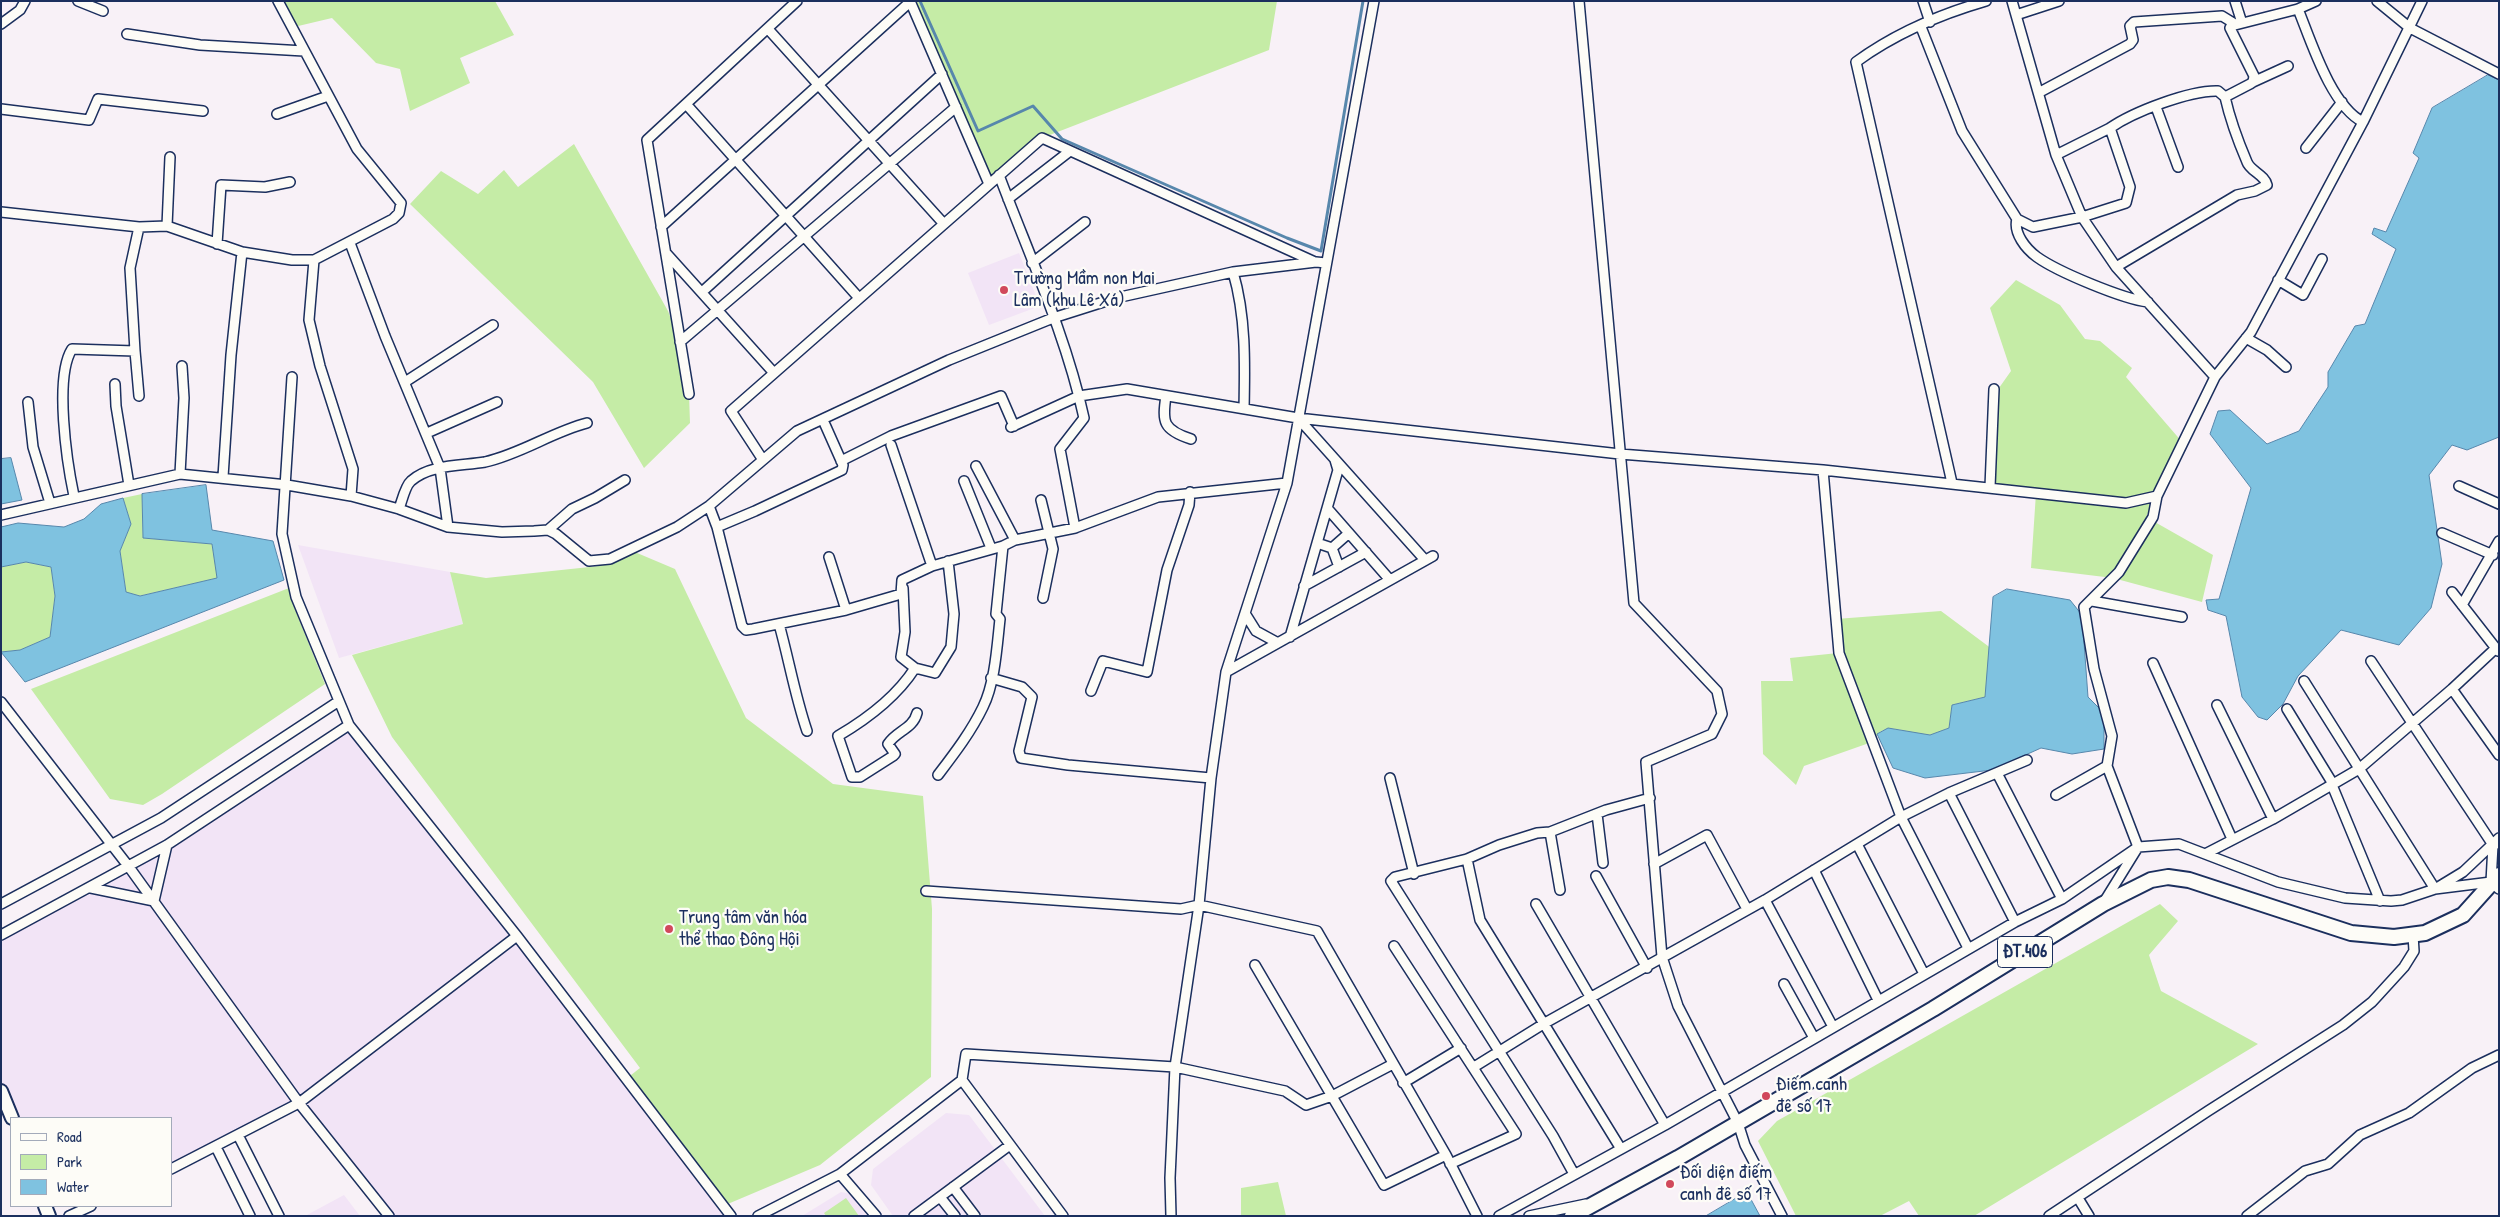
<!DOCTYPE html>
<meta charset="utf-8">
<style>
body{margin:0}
#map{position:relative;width:2500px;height:1217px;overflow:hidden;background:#f8f1f7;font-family:"Patrick Hand",sans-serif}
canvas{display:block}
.frame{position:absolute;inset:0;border:2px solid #1b2f5e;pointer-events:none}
.legend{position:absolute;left:10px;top:1117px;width:162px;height:90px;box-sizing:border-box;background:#fdfcf7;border:1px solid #a3aaba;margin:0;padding:6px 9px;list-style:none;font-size:15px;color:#1b2f5e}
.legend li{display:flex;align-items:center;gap:10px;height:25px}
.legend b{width:25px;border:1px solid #a3aaba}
</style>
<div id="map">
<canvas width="2500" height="1217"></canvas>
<div class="frame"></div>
<ul class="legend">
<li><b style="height:6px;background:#fdfcf7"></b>Road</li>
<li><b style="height:14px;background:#c5eca6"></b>Park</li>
<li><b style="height:14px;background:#7fc2e0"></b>Water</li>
</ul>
</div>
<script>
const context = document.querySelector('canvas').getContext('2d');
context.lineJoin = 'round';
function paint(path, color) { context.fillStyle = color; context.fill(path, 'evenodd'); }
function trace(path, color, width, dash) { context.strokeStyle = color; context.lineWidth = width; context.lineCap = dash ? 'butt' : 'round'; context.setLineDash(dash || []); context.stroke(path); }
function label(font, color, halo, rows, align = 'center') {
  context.font = font + ' "Patrick Hand",sans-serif'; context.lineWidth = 4.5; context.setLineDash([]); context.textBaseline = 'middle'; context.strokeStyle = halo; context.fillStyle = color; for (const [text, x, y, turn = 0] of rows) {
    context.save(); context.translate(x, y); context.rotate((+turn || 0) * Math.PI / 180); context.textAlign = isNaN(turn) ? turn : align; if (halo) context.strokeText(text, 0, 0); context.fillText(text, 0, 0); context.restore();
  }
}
paint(new Path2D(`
 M1019,253l21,53 -51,19 -21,-52z
 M298,545l152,27 13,52 -124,34z
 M349,725l382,491h-342l-90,-113 -128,62v-47h-159l-11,-27v-156l128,-68z
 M946,1113l23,2 76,101h-152l-22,-31 2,-16z
 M841,1192l10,2 16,22h-65z
 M344,1195l16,21h-55z`), '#f2e4f6');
paint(new Path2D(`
 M281,1h214l19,34 -54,23 10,25 -60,28 -10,-42 -24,-6 -44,-45 -38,9z
 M910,1h367l-8,49 -227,88 -53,46z
 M574,144l94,167 12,31 9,52 1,29 -46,45 -51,-86 -183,-178 31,-33 37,23 26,-24 14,17z
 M2016,280l44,25 25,34 15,2 32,27 -6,9 57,66 -37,74 67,38 -11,47 -89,-24 -82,-10 5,-75 -46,-6 4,-92 17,-24 -21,-63z
 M142,494l1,44 69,6 6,34 -79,18 -13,-4 -6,-41 11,-27 -8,-26z
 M630,550l45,19 71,149 87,66 90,12 9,113 -1,168 -111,88 -97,41 -97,-127 14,-11 -248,-331 -40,-82 111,-31 -13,-52 36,6 113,-12z
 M26,562l25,5 4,29 -5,41 -30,13 -19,2v-85z
 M289,588l5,19 31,77 -163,110 -19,11 -33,-6 -79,-110z
 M1941,611l51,38 -7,48 -33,8 -3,23c-6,2 -13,6 -19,7 -21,3 -44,-20 -58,7l-68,24 -8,19 -33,-31 -2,-73h32l-3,-23 48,-5 -2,-34z
 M2160,904l18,17 -29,34 12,36 97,53 -284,172h-55l-10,-15 -29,15h-84l-38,-75 19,-20z
 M1278,1182l8,34h-45v-28z
 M846,1198l13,18h-33l-2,-3z`), '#c5eca6');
const water = new Path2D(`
 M2488,75l11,5v357l-32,13 -15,-5 -23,30 13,89 -11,44 -32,37 -58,-15 -43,46 -15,28 -16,16 -9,-3 -16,-20 -16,-81 -18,-6 -2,-10 13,-1 32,-111 -41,-54 8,-23 12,-1 37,34 32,-13 29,-44v-15l27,-46 10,-2 31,-75 -24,-15 2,-6 12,4 33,-74 -6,-5 19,-45z
 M11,458l11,42 -21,4v-45z
 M206,485l6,45 61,11 11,39 -259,102 -24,-30 19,-2 30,-13 5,-41 -4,-29 -25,-5 -25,5v-40l17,-4 46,4 20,-8 17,-15 22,-6 8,26 -11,27 6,41 14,4 77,-18 -5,-34 -69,-6 -1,-44z
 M2007,589l63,11 12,15 6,82 16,16v36l-32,5 -31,-6 -49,22 -67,8 -32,-10 -16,-34 11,-6 42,7 19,-7 3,-23 33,-8 8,-100z
 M1747,1192l13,24h-54z`);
paint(water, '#7fc2e0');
trace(water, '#5787ac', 1);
trace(new Path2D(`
 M920,1l58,130 55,-25 29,33 225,99 34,13 42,-250`), '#5787ac', 3);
const street = new Path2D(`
 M78,1l25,10
 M910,1l79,183
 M1579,1l55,602 83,88 5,23 -10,20 -66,28 16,195 16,49 60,117 7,22 37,71
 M1923,1l7,21
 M2012,1l44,154 26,62 34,50 99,110
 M2235,1l7,22
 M2377,1l33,27 89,46
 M2298,9c13,32 33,97 65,113
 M2016,15l43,-14
 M1,24l19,-14 5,-9
 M1921,27l41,104 55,88 16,8 49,-10 44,-14 4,-16 -20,-59c23,-16 80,-38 108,-37l7,6 25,-13 3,-2 1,-6 -24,-48 1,-2 67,-17 18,-8
 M768,29l176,195
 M127,34l73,11 104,6
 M2253,82l35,-16
 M2040,92l90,-48 3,-4 -3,-14 4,-4 88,-6 13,8
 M686,104l173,194
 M2156,107l22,60
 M1,109l88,11 9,-21 105,12
 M277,114l51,-18
 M2306,148l36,-46
 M2056,155l54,-27
 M999,175c30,80 67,160 85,243l-24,31 15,79
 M1008,199l62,-48
 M1,212l138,15 28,-1 75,26 50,8h22l79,-41 6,-6 2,-10 -44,-54 -79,-148
 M2017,219c-4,14 9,30 20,38 21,15 86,42 111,45
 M167,226l3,-69
 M661,227l249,-225
 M350,243l35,93 55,132 8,59
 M217,244l4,-59 44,2 25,-5
 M666,253l108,120
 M314,260l-5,60 11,46 33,103 -2,27
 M1032,263l53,-41
 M2116,267l121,-72 18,-4 12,-6c-2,-10 -17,-14 -20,-23 -9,-21 -17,-43 -22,-65
 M1233,272c13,44 12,91 11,137
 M2278,280l25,15 19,-36
 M702,292l240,-218
 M2246,338l21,12 19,17
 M680,342l276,-235
 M135,351l4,45
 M292,377l-10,157 14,63 53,128 168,211 214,280
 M405,382l88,-57
 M115,384l1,22 13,79
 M689,394l-42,-254 150,-139
 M1166,396c-4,26 -3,34 25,43
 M28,402l5,45 17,56
 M1298,418l127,142
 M1011,427l68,-31 48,-7 171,29 322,36 203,16 303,33 31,-7 58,-119 36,-45 112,-210 59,-121
 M427,433l70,-31
 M891,445l41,121
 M763,460l-32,-49 311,-273 273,124
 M841,461l50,-25 110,-40 13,30
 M976,466l39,74
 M1823,470l16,183 62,164 67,131
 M180,474l4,-76 -2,-32
 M223,477l8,-122 11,-103
 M964,481l27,67
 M1952,483l-96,-421c37,-27 85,-48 130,-61
 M2459,486l40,18
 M1990,487l4,-98
 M74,496c-7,-33 -20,-119 -2,-147l63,2 -5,-83 9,-41
 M1041,500l12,49 -10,49
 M709,506l8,21 25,99 4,4 7,-1 93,-19 55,-16 1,-14 30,-14 71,-20 12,-6 60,-12 83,-31 129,-14
 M1327,508l63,72
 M399,509c3,-8 6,-23 12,-28 19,-17 51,-15 74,-19 36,-8 67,-30 102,-39
 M1,515l179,-41 107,11 64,11 48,13 49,18 54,5 32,-1 14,-1 24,-21 23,-11 30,-18
 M717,527l38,-16 87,-41 1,-5 -20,-45
 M548,530l8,4 33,27 21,-2 67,-32 32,-21 88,-75 152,-71 104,-42 63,-20 117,-26 83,-10 10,1
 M2442,533l51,22
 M1317,543l15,5 17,-15
 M1332,548l7,19
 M829,557l17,53
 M1304,586l62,-34
 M903,588l2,44 -4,25 14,11 20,5 16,-26 3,-33 -6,-53
 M2452,592l46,59
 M2092,601l90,16
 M2462,605l37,-64
 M1246,615l10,16 22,12
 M779,624c10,36 16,72 28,107
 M1290,637l48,-167 -3,-10
 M2371,661l122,184 4,-1
 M2153,663l79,176
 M915,668c-18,28 -48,51 -77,68l14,41h8l33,-21 2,-2 -7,-10c8,-13 25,-15 29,-31
 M1226,672l207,-116
 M991,678l31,9 10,10 -13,54 2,7 47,7 143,13
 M2304,681l131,208 56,-7
 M2452,689l47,66
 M1091,691l12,-30 44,11 20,-102 22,-65 1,-13
 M1,702l128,165 170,236 90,113
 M2217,705l56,114
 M2287,709l46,75
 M1997,773l65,126
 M938,775c16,-21 33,-43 45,-68 12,-24 14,-61 17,-88l-4,-5 7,-68
 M1390,778l24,96
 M2332,785l48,116
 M1949,793l66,129
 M2056,795l51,-29
 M1597,814l6,49
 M1550,832l10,58
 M1857,844l67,130
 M2493,845l-2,37 8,7
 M2207,853l66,-34 86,-50 93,-80 44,-41
 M1467,859l13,61 141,229
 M1654,864l53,-29 40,74
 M1814,870l64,130
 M1596,876l51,92
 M91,888l63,13 13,-56
 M926,891l255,18 18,-4 118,26 129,224 31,61
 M1765,900l68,127
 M2104,902l34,-55 -31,-81 5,-30 -18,-67 -10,-62 35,-35 34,-55 4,-21
 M1,904l160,-86 178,-117
 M1536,904l129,221
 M1,935l166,-90 182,-120
 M1394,946l122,188 -66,30
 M1255,965l129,220 62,-30
 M1784,984l30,54
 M1474,1067l71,-44 220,-123 136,-83 48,-24 78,-33
 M962,1080l4,-26 209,13 110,24 21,14 26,-9 61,-32
 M1403,1083l58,-35
 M238,1135l41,81
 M216,1147l34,69
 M171,1169l128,-66 218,-167
 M840,1174l36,42
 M1574,1174l-21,-38 -162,-255 4,-4 72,-18 32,-14 38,-12 13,-1 56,-22 44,-12
 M953,1187l22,29
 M940,1197l15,19
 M2078,1198l11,18
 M69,1216l22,-10
 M758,1216l82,-42 122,-94 101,136
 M914,1216l96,-71
 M1171,1216l-1,-38 5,-111 24,-162 12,-127 15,-106 61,-189 87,-482
 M1499,1216l166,-91 350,-203 47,-23 76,-52 41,-3 99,38 67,16 46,3 11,-1 33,-11 28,-17 36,-34
 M1529,1216l57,-12
 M2049,1216l159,-105 135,-86 29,-23 32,-35 10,-16 -1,-16
 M2247,1216l58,-45 23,-7 32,-29 49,-22 63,-45 27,-13`);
const secondary = new Path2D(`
 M1,1091l11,27
 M45,1206l4,10`);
const primary = new Path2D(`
 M1572,1216l106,-58 255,-149 170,-105 48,-24 17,-3 21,3 162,53 43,4 31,-4 38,-18 36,-40`);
trace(street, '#1b2f5e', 12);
trace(secondary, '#1b2f5e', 16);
trace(primary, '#1b2f5e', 18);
trace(street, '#fdfcf7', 9);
trace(secondary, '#fdfcf7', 12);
trace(primary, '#fdfcf7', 14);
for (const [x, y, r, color] of [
 [1004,290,5,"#d1495b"],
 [669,929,5,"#d1495b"],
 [1766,1096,5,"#d1495b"],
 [1670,1184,5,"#d1495b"]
]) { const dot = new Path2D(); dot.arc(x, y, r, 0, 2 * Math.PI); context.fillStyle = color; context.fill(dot); trace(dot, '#fdfcf7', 2); }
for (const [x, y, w] of [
 [2025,952,55]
]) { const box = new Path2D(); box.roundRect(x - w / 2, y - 15.5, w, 31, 4); context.fillStyle = '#fdfcf7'; context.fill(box); trace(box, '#1b2f5e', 1); }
label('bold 18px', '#1b2f5e', null, [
 ["ĐT.406",2025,952]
]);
label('19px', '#1b2f5e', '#fdfcf7', [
 ["Trường Mầm non Mai",1014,279],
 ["Lâm (khu Lê Xá)",1014,301],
 ["Trung tâm văn hóa",679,918],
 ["thể thao Đông Hội",679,940],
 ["Điếm canh",1776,1085],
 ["đê số 17",1776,1107],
 ["Đối diện điếm",1680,1173],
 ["canh đê số 17",1680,1195]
], 'left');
</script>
